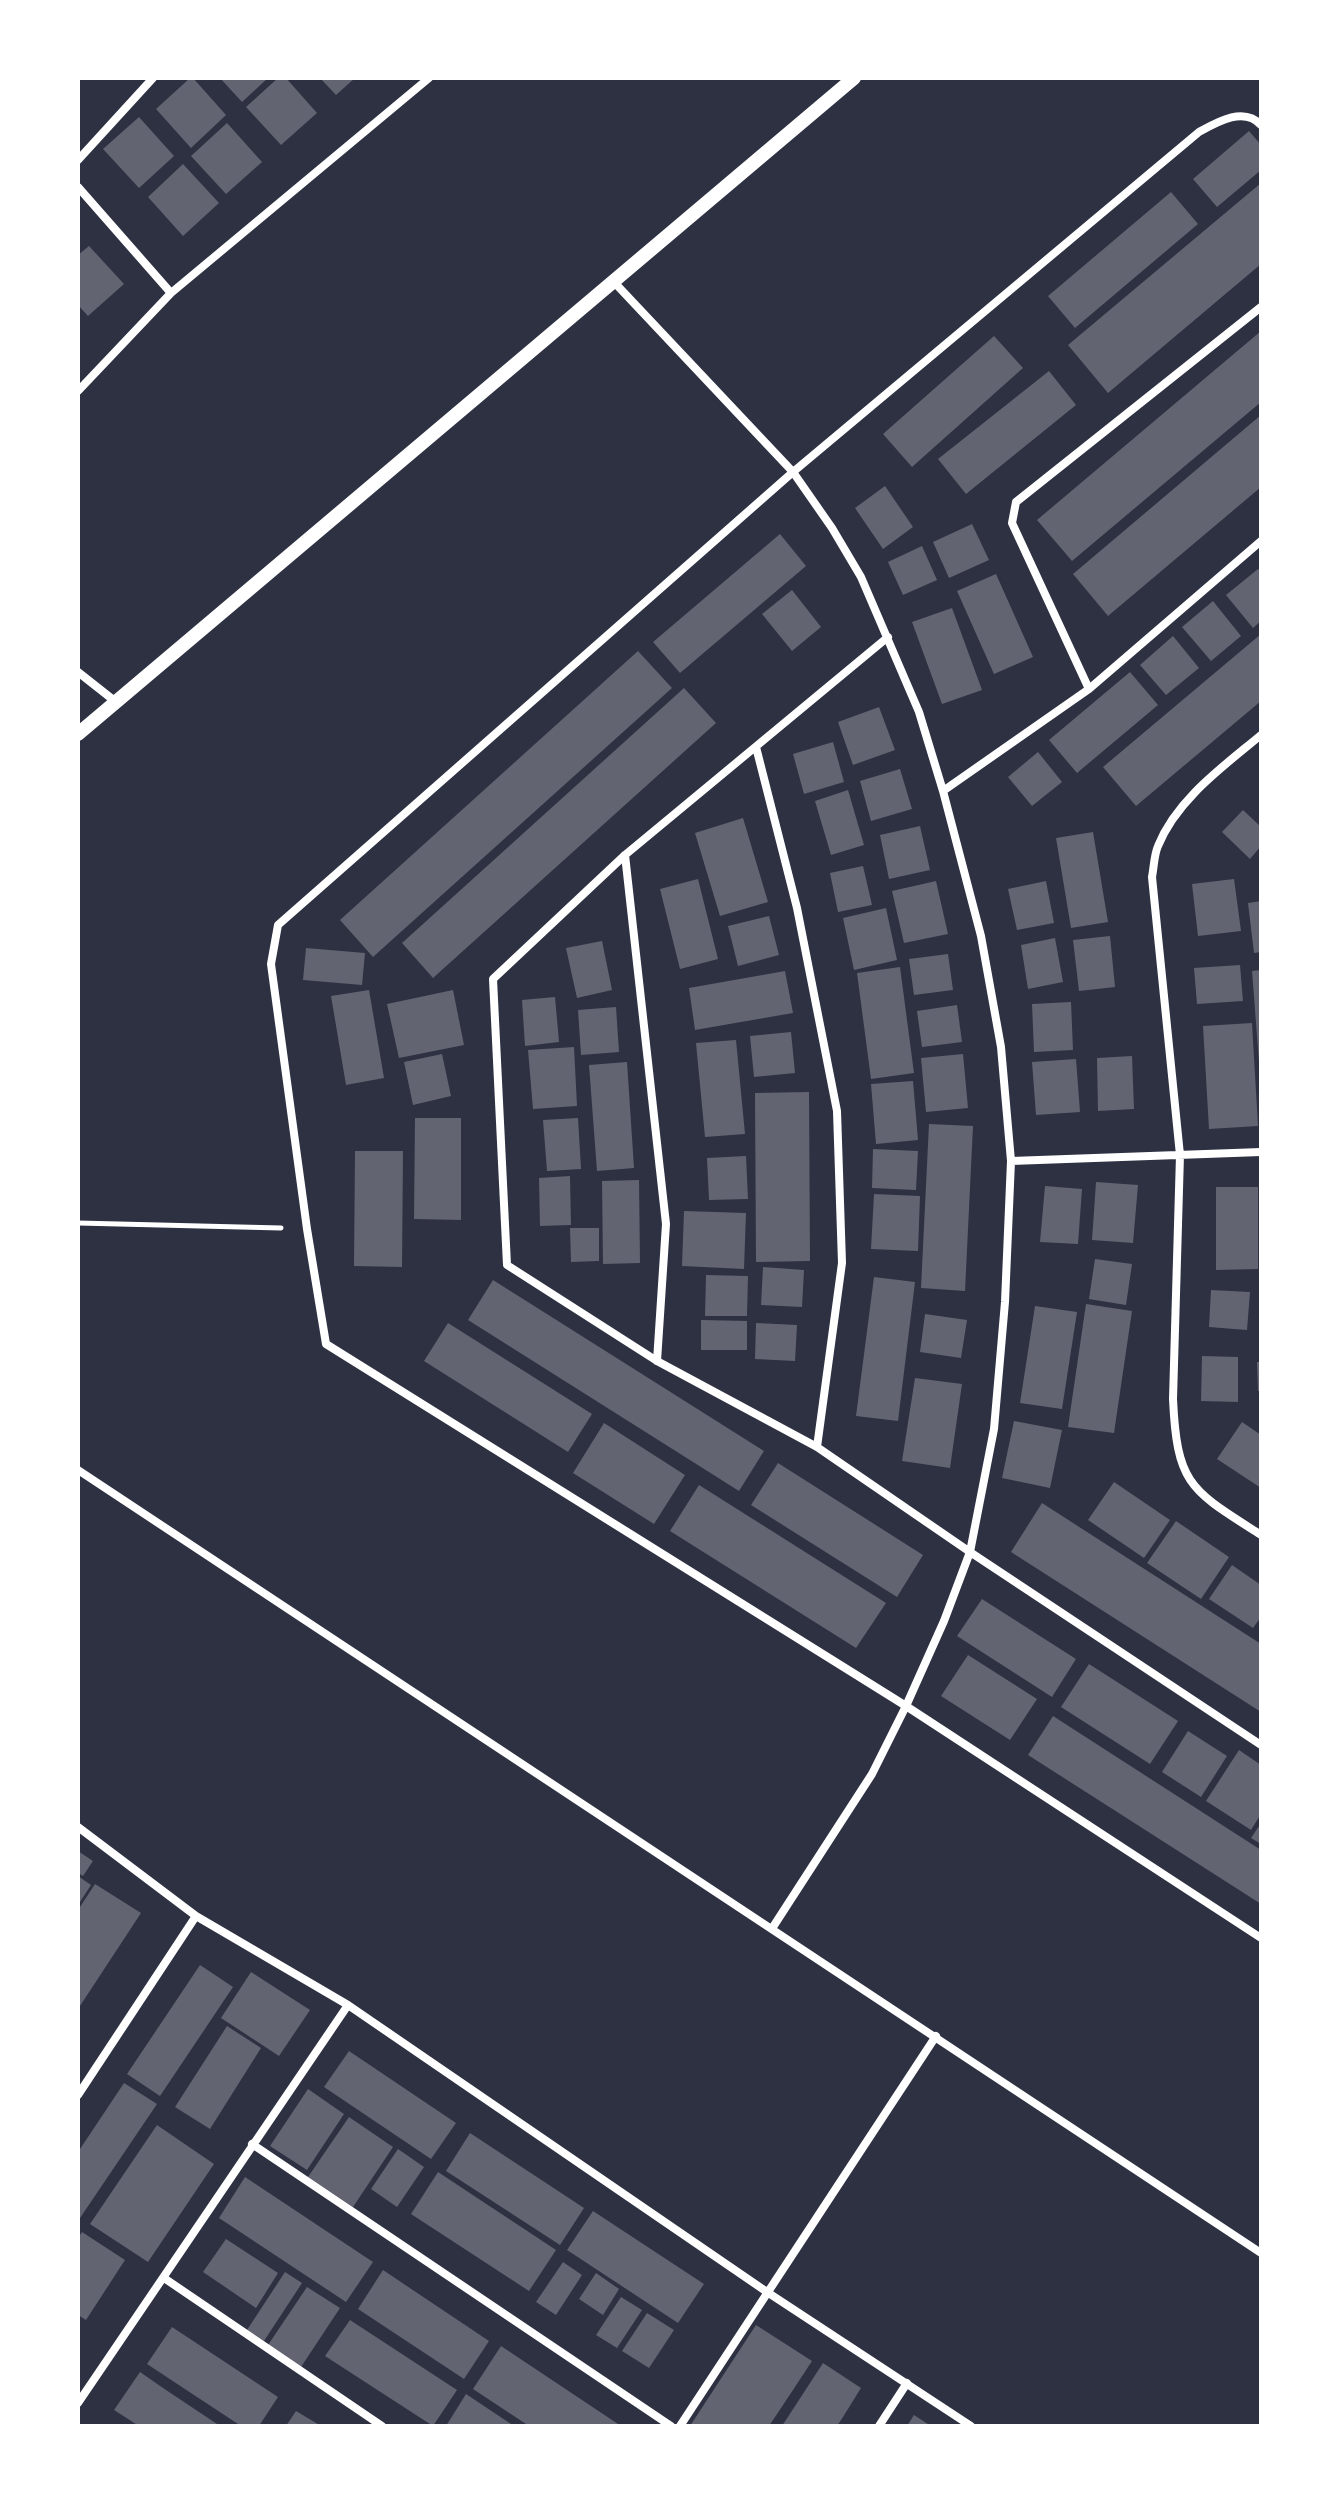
<!DOCTYPE html>
<style>
body{margin:0}
#map{position:relative;width:1339px;height:2504px;overflow:hidden;background:#2d3142;font-family:"DM Sans",sans-serif}
canvas{display:block}
.frame{position:absolute;inset:0;border:80px solid #fff;pointer-events:none}
</style>
<div id="map">
<canvas width="1339" height="2504"></canvas>
<div class="frame"></div>
</div>
<script>
const context = document.querySelector('canvas').getContext('2d');
context.lineJoin = 'round';
function paint(path, color) { context.fillStyle = color; context.fill(path, 'evenodd'); }
function trace(path, color, width, dash) { context.strokeStyle = color; context.lineWidth = width; context.lineCap = dash ? 'butt' : 'round'; context.setLineDash(dash || []); context.stroke(path); }
paint(new Path2D(`
 M190,78h3l33,37 -35,33 -35,-39z
 M220,78h48l-26,24z
 M278,78h8l31,35 -36,32 -35,-38z
 M320,78h35l-19,17z
 M139,117l35,39 -35,32 -36,-39z
 M227,123l35,39 -36,32 -35,-38z
 M1249,131l12,14v25l-44,37 -24,-28z
 M183,164l36,39 -36,33 -35,-39z
 M1261,183v81l-153,129 -40,-48z
 M1171,192l27,32 -123,104 -27,-32z
 M89,246l35,38 -36,32 -10,-11v-50z
 M1261,331v71l-189,159 -35,-41z
 M994,336l29,32 -111,99 -29,-33z
 M1049,371l27,34 -110,89 -28,-35z
 M1261,415v72l-153,129 -35,-42z
 M885,486l28,41 -30,22 -28,-41z
 M972,524l17,36 -40,18 -16,-36z
 M780,534l26,32 -126,107 -27,-31z
 M922,546l15,34 -34,15 -15,-33z
 M1258,569l3,3v49l-8,7 -27,-33z
 M996,574l37,83 -39,17 -37,-83z
 M792,590l29,37 -29,24 -30,-37z
 M1213,601l28,35 -30,25 -29,-34z
 M952,608l30,82 -40,14 -30,-82z
 M1261,634v67l-125,105 -33,-39z
 M1173,636l26,32 -33,27 -26,-30z
 M638,651l34,37 -299,269 -33,-37z
 M1130,672l28,33 -81,68 -28,-33z
 M684,688l32,35 -283,255 -31,-35z
 M879,707l16,43 -42,15 -15,-43z
 M833,742l11,40 -40,12 -11,-40z
 M1038,752l24,30 -30,24 -24,-29z
 M900,769l12,40 -41,12 -11,-40z
 M848,790l16,55 -33,10 -16,-54z
 M1243,810l18,17v19l-11,13 -28,-27z
 M743,818l25,84 -48,14 -25,-83z
 M920,826l10,44 -41,9 -9,-44z
 M1093,832l15,90 -37,6 -15,-90z
 M863,866l9,39 -34,7 -8,-39z
 M698,879l20,80 -38,10 -20,-80z
 M1234,879l7,52 -43,5 -6,-52z
 M936,881l12,53 -44,9 -12,-52z
 M1046,881l8,42 -37,7 -9,-41z
 M1261,901v51l-7,1 -6,-50z
 M886,908l11,52 -43,10 -11,-52z
 M769,916l10,39 -41,11 -10,-40z
 M1110,936l5,51 -36,4 -6,-51z
 M1055,938l8,44 -35,7 -7,-44z
 M602,941l10,49 -35,8 -11,-50z
 M306,948l59,5 -3,32 -59,-5z
 M948,954l5,36 -39,5 -5,-36z
 M1240,965l3,36 -46,3 -3,-36z
 M900,967l14,106 -43,6 -14,-106z
 M1261,970v92h-2l-7,-91z
 M785,971l8,42 -98,17 -6,-42z
 M369,990l15,88 -38,7 -15,-89z
 M453,990l11,55 -65,13 -12,-54z
 M555,997l4,45 -34,4 -3,-46z
 M1071,1002l2,48 -39,2 -2,-48z
 M957,1005l5,37 -40,5 -5,-36z
 M616,1007l3,45 -38,3 -3,-45z
 M1252,1023l6,103 -49,3 -6,-103z
 M791,1032l4,41 -41,4 -4,-41z
 M736,1040l9,94 -40,3 -9,-94z
 M574,1047l3,59 -44,3 -5,-59z
 M442,1054l9,42 -38,9 -9,-43z
 M963,1054l5,54 -42,4 -5,-54z
 M1132,1056l2,53 -36,2 -1,-53z
 M1076,1059l4,53 -44,3 -4,-53z
 M627,1062l7,106 -37,3 -8,-106z
 M913,1081l5,59 -42,4 -5,-60z
 M809,1092l1,169 -54,1 -1,-169z
 M415,1118h46v102l-47,-1z
 M578,1118l3,51 -34,2 -4,-51z
 M929,1124l44,2 -8,165 -44,-3z
 M873,1149l45,2 -2,39 -44,-2z
 M355,1151h48l-1,116 -48,-1z
 M746,1156l2,43 -39,1 -2,-42z
 M570,1176l1,49 -31,1 -1,-48z
 M639,1180l1,83 -37,1 -1,-83z
 M1096,1182l42,3 -5,58 -41,-3z
 M1045,1186l37,3 -4,55 -38,-2z
 M1216,1187h42v82l-42,1z
 M874,1194l46,2 -2,55 -47,-2z
 M684,1211l62,2 -2,56 -62,-3z
 M570,1228h29v33l-28,1z
 M1095,1259l37,5 -6,41 -37,-6z
 M763,1267l41,3 -2,37 -41,-2z
 M706,1275l42,1 -1,40h-42z
 M874,1277l41,5 -17,139 -42,-5z
 M493,1280l271,171 -25,40 -271,-171z
 M1211,1290l39,2 -3,38 -38,-3z
 M1086,1304l46,7 -18,122 -46,-6z
 M1035,1306l42,6 -15,97 -42,-6z
 M925,1314l42,6 -6,38 -41,-6z
 M701,1320l46,1v29h-46z
 M448,1323l144,91 -24,38 -144,-91z
 M756,1323l41,2 -2,36 -40,-2z
 M1202,1356l36,1v45l-37,-1z
 M1257,1362h4v29h-3z
 M915,1378l47,6 -12,84 -48,-7z
 M1014,1421l48,9 -12,58 -48,-10z
 M1242,1422l19,13v53l-44,-29z
 M604,1423l81,52 -31,49 -81,-51z
 M778,1463l145,92 -26,42 -146,-92z
 M1114,1482l56,38 -26,38 -56,-38z
 M699,1485l187,118 -30,45 -186,-117z
 M1042,1503l219,141v68l-250,-160z
 M1176,1521l53,36 -28,42 -54,-36z
 M1232,1565l29,20v32l-8,11 -44,-29z
 M982,1599l94,60 -24,38 -95,-61z
 M968,1655l69,44 -27,41 -69,-44z
 M1089,1664l89,57 -28,43 -89,-57z
 M1053,1716l208,134v54l-233,-149z
 M1188,1731l39,25 -26,41 -39,-25z
 M1239,1750l22,15v49l-10,16 -45,-29z
 M1261,1823v21l-10,-6z
 M78,1851l15,10 -10,15 -5,-3z
 M78,1876l13,9 -13,20z
 M95,1884l46,29 -63,96v-99z
 M200,1965l33,22 -73,109 -33,-22z
 M251,1972l59,38 -31,46 -58,-38z
 M227,2026l34,22 -51,81 -35,-22z
 M349,2051l107,72 -25,36 -107,-72z
 M124,2083l33,21 -79,117v-69z
 M308,2089l36,25 -37,56 -37,-24z
 M349,2117l44,30 -40,60 -45,-30z
 M157,2125l57,39 -66,98 -58,-38z
 M470,2133l114,75 -24,37 -114,-74z
 M398,2149l26,18 -27,40 -26,-18z
 M438,2172l118,78 -27,41 -118,-77z
 M245,2177l128,85 -27,40 -127,-84z
 M593,2211l111,73 -26,39 -111,-73z
 M82,2232l43,28 -39,60 -8,-5v-77z
 M226,2239l52,34 -22,35 -53,-36z
 M563,2262l19,13 -26,40 -20,-13z
 M383,2270l106,71 -25,38 -106,-70z
 M285,2272l17,11 -38,58 -17,-11z
 M596,2273l23,16 -16,26 -24,-16z
 M307,2287l33,21 -39,59 -33,-22z
 M621,2297l21,13 -25,38 -21,-13z
 M647,2313l27,17 -25,38 -27,-17z
 M350,2320l107,70 -24,36 -108,-70z
 M756,2325l56,36 -19,29 -24,36h-79z
 M172,2327l106,70 -19,29h-18l-94,-62z
 M501,2346l117,78 -1,2h-88l-56,-37z
 M823,2363l38,25 -18,29 -6,9h-55z
 M140,2372l26,18 54,36h-81l-25,-16z
 M466,2394l48,32h-68z
 M296,2411l25,15h-35z
 M914,2415l17,11h-24z`), '#626471');
trace(new Path2D(`
 M78,1223l203,5`), '#fff', 5);
trace(new Path2D(`
 M1261,125c-17,-19 -44,-3 -62,7l-406,340 -515,453 -7,39 36,265 19,115 580,362 355,232
 M78,160l75,-82
 M78,187l93,106
 M613,281l180,191 39,56 29,49 58,135 24,79 38,145 20,111 10,114 -6,141 -11,127 -24,123 -26,69 -38,85 -34,68 -99,153
 M78,391l93,-98 258,-215
 M888,637l-263,218 -132,124 14,286 150,96 160,86 153,105 291,193
 M78,672l38,30
 M1089,689l-77,-166 4,-21 245,-195
 M1261,735c-37,31 -84,64 -103,111 -4,9 -4,21 -6,31l28,278 -7,244c4,87 18,91 88,136
 M756,747l41,161 40,203 5,152 -25,184
 M943,791l146,-102 172,-148
 M625,855l41,369 -9,137
 M1011,1161l250,-9
 M78,1470l1183,783
 M78,1827l118,89 152,89 419,287 204,134
 M78,2095l118,-179
 M252,2144l419,282
 M164,2278l218,148
 M78,2403l270,-398
 M680,2426l256,-390
 M879,2426l28,-43`), '#fff', 8);
trace(new Path2D(`
 M78,734l776,-656`), '#fff', 14);
</script>
